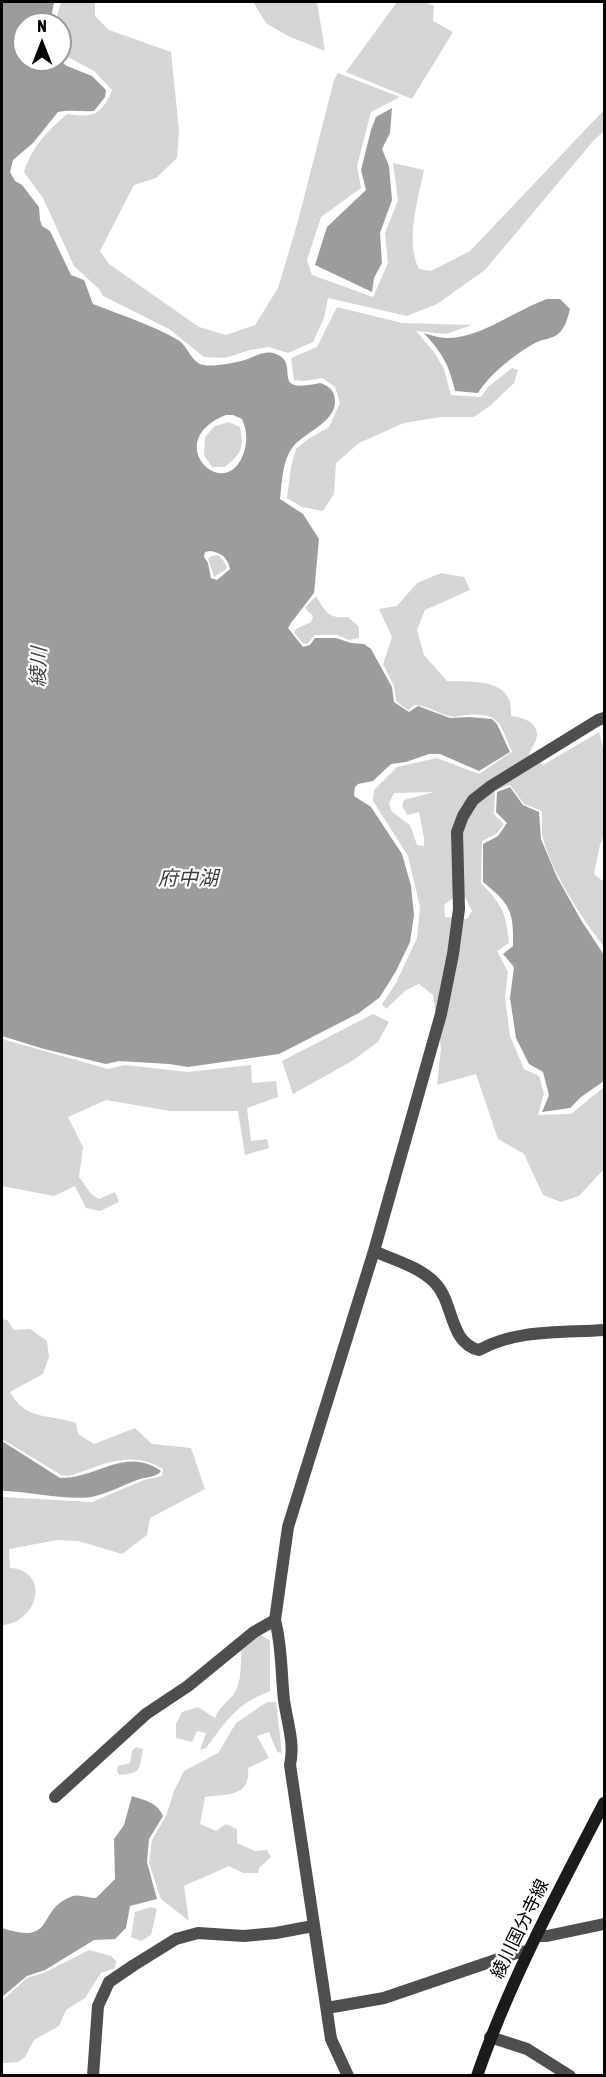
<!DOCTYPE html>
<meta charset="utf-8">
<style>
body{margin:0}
#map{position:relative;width:606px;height:2077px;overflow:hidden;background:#fff;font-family:"Asap Condensed",sans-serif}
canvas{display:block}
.frame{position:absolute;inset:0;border:3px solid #000;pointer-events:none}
.north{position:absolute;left:12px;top:12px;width:60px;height:60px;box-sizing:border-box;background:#fff;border:2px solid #999;border-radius:50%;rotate:0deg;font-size:16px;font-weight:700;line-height:24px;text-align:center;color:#000}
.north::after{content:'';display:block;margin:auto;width:21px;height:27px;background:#000;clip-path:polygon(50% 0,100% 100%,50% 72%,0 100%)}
</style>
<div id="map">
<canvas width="606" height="2077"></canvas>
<div class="frame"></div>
<div class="north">N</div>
</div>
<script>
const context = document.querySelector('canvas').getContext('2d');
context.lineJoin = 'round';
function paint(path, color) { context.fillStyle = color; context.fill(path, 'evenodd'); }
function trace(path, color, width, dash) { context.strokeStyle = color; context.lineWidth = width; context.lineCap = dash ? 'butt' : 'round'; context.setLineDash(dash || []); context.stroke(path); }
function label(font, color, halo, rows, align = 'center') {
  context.font = font + ' "Asap Condensed","Noto Sans JP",sans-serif'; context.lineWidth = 4.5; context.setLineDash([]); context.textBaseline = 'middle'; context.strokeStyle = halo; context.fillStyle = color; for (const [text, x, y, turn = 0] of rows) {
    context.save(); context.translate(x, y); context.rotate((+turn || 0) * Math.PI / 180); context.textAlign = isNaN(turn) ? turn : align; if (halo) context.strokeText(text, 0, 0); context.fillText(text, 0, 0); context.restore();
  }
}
paint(new Path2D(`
 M61,2h34v14l14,14 62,22 8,78 -2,28 -21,20 -22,7 -34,66 9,13 90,63 27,8 29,-10 23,-37 20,-67 36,-141 4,-7 62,24 -29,15 -14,54 4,22 -40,29 -14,43 5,15 61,22 15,-34 -3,-30 13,-33 -5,-37 31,7c-6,30 -19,71 -5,99l12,2 39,-20 134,-141v21l-10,9 -109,130 -48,34 -30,12 -79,-18 -4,20 -11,24 -25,11 -19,-6 -19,3 -25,8 -21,-1 -35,-28 -66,-33 -4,-7 -25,-23 -31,-68 -19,-26c9,-27 22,-39 43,-58 26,4 35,1 45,-24l-18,-19 -30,-16 -4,-12v-19h-5z
 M253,2h64l8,49 -37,-15 -22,-13z
 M397,2h27l10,4 -1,15 20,11 -41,67 -66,-27z
 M337,307l65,16 70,2 -26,9 -30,-3 18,21 10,17 7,26 30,2 7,-10 24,-19 6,2 -4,13 -23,22 -17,12h-33l-37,6 -45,20 -23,20 -2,31 -11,17 -21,-4 -15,-9 4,-31 5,-18 12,-10 21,-12 11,-24 -5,-16 -13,-9 -18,3 -10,-1 -3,-22 26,-11z
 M229,422l11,5c4,21 2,26 -15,40h-13l-8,-12 1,-18 10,-11z
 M218,555l5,5 4,7 -2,3 -11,7 -6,-18 3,-3z
 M441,573l23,4 6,13 -45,20 -8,20 7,25 23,26c19,1 56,-3 63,21 1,5 1,10 1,14 11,1 27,6 26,20 -1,6 -6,13 -8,19l14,10 56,-33 5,19v84l-4,10 -6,29 10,8v65c-24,-32 -49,-69 -61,-108 -2,-8 -1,-19 -1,-28l-18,-7 -14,-19 -15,6 -1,23 10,10 -8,10 -14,7 -1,42c21,22 25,29 28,60l-12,8 11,21 -3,25 5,39 14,33 15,7 5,18 -6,21 33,-1 33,-27v82l-25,27 -18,6 -18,-7 -19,-41 -26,-15 -22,-65 -39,11 4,-37 -8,-53 -14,-11 -13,6 -20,19 -4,-5 14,-21 21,-45 3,-31 -12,-51 -35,-55 1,-11 23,-23 40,-9 42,16 33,-22c-11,-25 -11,-40 -44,-37 -6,0 -13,3 -19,1 -12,-3 -22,-11 -35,-11l-6,5 -12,-9 -2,-15 -11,-22 9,-27 -13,-28 18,-3 20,-23zM434,792l-30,8 -2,6 5,9 12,-3 5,26v8l-7,-1 -7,-20 -18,-13 -3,-9 5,-10zM465,897l7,14 -5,8 -22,-2 -1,-12 9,-7z
 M316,596c10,16 12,23 32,21l11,10v11l-10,2 -11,-5h-23l-8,9 -4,-1 -9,-10 2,-4 15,-7 2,-6 -8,-8z
 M373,1014l16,8 -11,20 -26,19 -59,33 -11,-33z
 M2,1039l106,30 17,-4 63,7 63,-7 1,18 24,-2 2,16 -31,11 4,33 16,-2 2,9 -24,7 -7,-44h-68l-64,-11 -38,17 15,30 -4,30 12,17 8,5 16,-7 4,10 -19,9 -14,-3 -11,-22 -21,10 -52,-10z
 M2,1319l5,1 7,10 16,-1 17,12 2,16 -6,17 -33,18c17,30 38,21 66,31l2,11 16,10 41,-16 17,16 39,4 14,41 -55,29 -3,17 -25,19 -44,-13 -21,-1 -48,9 1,19c31,1 33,35 10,51 -5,4 -13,5 -18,7v-129l90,5 52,-22 18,-4 1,-7c-33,-20 -60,-4 -94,7l-8,-1 -59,-36z
 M260,1634l10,7v50c-36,15 -41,27 -64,57l-6,2 6,-17 -9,-2 -5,11 -16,-4v-14l6,-12 16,-5 17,11c4,-11 11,-14 18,-23 10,-12 7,-34 9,-49z
 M267,1702h9l6,51 -5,-1 -8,-20 -12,4 12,22 -21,10c3,29 -21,26 -43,29l-5,27 16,7 10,-7 11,5v14l18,8 12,-1 4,7 -12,11 -1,5h-15l-14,-7 -45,20 5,35 -28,-22 -12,-36 3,-23 14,-24 8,-25 10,-20 34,-18 18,-30z
 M136,1747l7,2c-4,21 -1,24 -24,26l-2,-4 1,-5 12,-3 2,-12z
 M151,1907l6,2 -6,26 -10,6 -10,-4 4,-25z
 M89,1950l22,6 5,5 -1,7 -14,5 -16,25 -19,12 -7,16 -25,14 -9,17 -7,5 -15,1 -1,4v-66l25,-23 19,-6z`), '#d5d5d5');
paint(new Path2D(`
 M2,2h52l-4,22h-26v36h35l8,6 25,10 14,14 -1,7 -11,14c-12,1 -24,-2 -36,1l-25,31 -20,17 -3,12 5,9 7,4 17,22 1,13 2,6 8,5 21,44 13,5 9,24c28,11 59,21 85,36 10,6 14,24 26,25 11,2 27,-2 37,-4 13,-3 23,-12 35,-7 26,10 -9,41 44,29 6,2 12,5 14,12 8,26 -31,37 -42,53 -10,14 -10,34 -12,51l23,15 16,25 -5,54 -23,30 -3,5 15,19 7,-2 5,-7h21l15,5 13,1 7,5 21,38 2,15 15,10 9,-6 32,12 19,-1 23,2 5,5 13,28 -31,19 -39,-17h-11l-23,8 -15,2 -18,17 -15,3 -3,3 -1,9 17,11 31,47 9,32 3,29 -4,27 -14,29 -16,26 -21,16 -80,41 -91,13 -19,-3 -50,-3 -13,3 -62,-15 -42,-13zM226,415h7l9,4c5,12 6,23 1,36 -19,49 -83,-14 -17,-40zM210,551c12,2 17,6 20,18l-13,11 -6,-2 -3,-15 -4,-6 1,-5z
 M392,108l-2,25 -8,16 7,17 3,34 -12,33 2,30 -8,15 -2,14 -57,-27 12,-38 39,-37 -5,-20 10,-40 5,-13z
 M547,299h13l10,10c-2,8 -5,20 -12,25 -6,5 -16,5 -23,9 -20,11 -44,30 -57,50l-23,-2c-6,-27 -13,-38 -31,-58 7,2 15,5 22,5 33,1 70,-28 101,-39z
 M510,787l13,18 16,7 2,27 16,38 24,43 23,35v126l-23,16 -11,11 -28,4 7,-17 -6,-23 -14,-8 -13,-26 -6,-40 4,-31 -11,-13 10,-8c1,-35 -3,-42 -30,-64v-38l15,-8 9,-13 -11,-11 1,-20z
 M2,1441l58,37c37,1 65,-32 101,-7 -4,6 -14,6 -21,8 -15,5 -29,13 -44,17 -23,6 -68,-5 -94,-5z
 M132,1796c14,5 25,6 31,20l-14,23 -2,23 10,37 -27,7 -4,22 -11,11 -21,1 -49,30 -18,6 -25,21v-69c56,18 32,-18 71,-32 6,-2 16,2 23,2l19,-19 -1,-40 10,-14z`), '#9c9c9c');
trace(new Path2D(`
 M374,1251c20,9 46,16 61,32 19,19 14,60 44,67 38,-21 83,-17 125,-20
 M55,1797l91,-83 42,-28 66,-54 21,-12
 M536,1936h11l57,-12
 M327,2008l57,-10 132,-45 12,-2
 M490,2037l37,12 43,27
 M93,2076l5,-70 11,-24 25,-17 42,-26 22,-6 46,3 32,-3 37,-7
 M348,2076l-17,-37 -41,-274c5,-22 -3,-43 -6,-65 -3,-27 -2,-54 -9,-80l13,-93 86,-276 67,-237 12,-60 6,-45 -2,-77 6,-16 10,-16 18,-14 107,-66 6,-2`), '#4e4e4e', 12);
trace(new Path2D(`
 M477,2076c33,-96 81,-184 127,-273`), '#1b1b1b', 12);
label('18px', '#000', '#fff', [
 ["綾川国分寺線",520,1929,-64]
]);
label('italic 20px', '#3d3d3d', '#fff', [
 ["綾川",39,667,-88],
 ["府中湖",188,879]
]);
</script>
